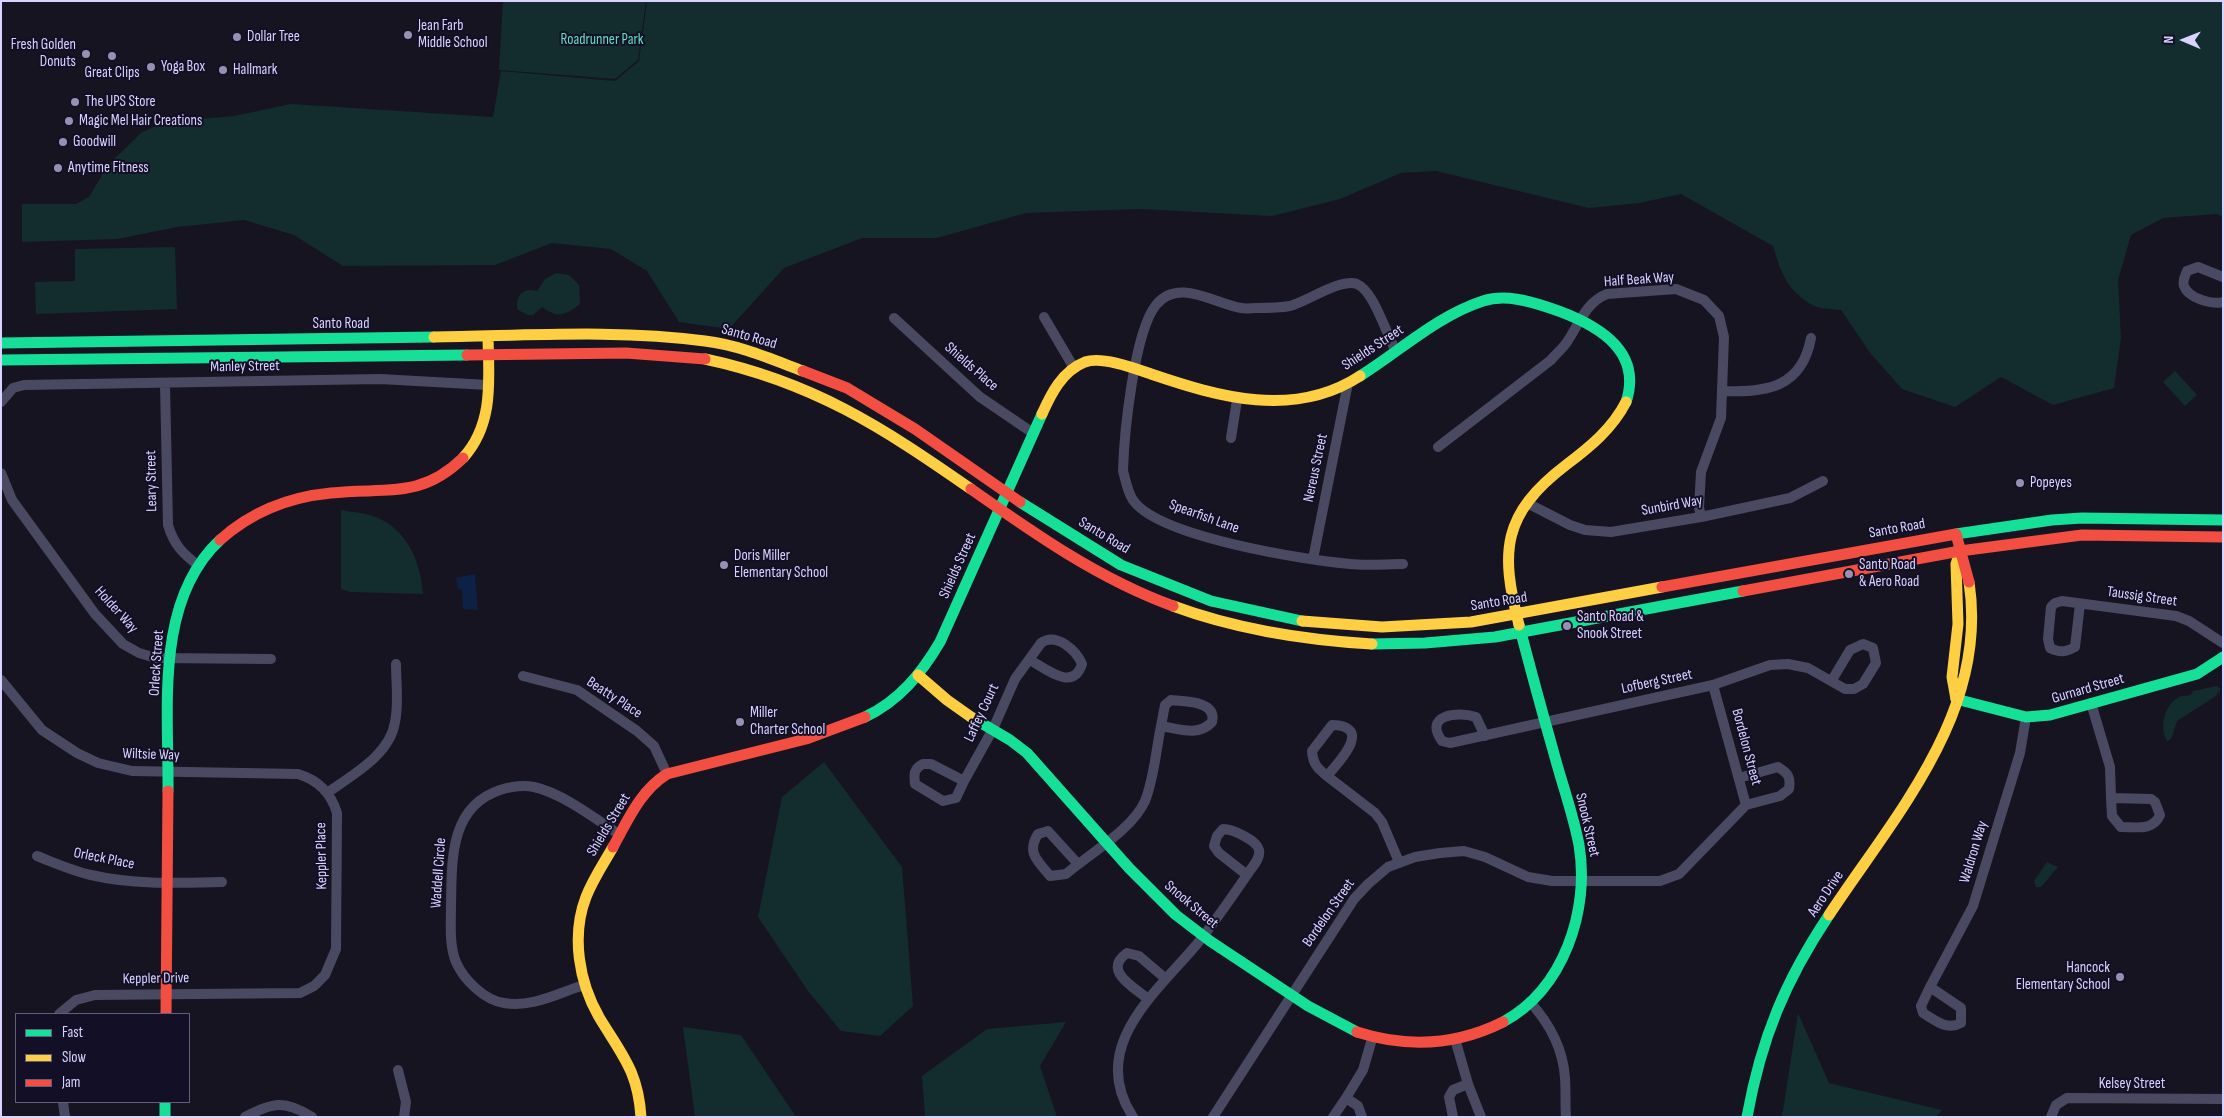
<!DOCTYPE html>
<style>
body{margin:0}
#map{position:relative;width:2224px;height:1118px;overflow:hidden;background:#161421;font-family:"Sofia Sans Condensed",sans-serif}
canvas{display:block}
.frame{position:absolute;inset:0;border:2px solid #d9d4ff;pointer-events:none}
.legend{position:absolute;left:15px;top:1013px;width:175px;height:90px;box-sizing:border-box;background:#130f26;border:1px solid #625e7d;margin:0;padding:6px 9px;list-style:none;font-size:15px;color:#d9d4ff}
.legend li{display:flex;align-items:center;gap:10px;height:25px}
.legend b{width:25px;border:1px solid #625e7d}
.north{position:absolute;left:2159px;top:15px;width:50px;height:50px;-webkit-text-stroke:4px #130f26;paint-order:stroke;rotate:271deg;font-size:14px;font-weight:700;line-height:20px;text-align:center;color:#d9d4ff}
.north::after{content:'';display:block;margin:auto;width:18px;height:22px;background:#d9d4ff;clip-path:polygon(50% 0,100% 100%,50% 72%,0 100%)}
</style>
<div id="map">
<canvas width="2224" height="1118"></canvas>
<div class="frame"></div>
<ul class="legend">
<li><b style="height:6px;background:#16e098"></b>Fast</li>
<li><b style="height:6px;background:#ffcf43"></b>Slow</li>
<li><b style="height:6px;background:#f24e42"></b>Jam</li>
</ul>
<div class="north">N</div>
</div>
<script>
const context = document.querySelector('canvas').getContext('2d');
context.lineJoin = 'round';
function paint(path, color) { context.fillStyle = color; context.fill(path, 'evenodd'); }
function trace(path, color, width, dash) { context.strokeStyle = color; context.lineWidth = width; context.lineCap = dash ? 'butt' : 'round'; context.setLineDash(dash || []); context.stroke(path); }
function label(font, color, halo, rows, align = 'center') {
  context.font = font + ' "Sofia Sans Condensed",sans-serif'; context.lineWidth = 4; context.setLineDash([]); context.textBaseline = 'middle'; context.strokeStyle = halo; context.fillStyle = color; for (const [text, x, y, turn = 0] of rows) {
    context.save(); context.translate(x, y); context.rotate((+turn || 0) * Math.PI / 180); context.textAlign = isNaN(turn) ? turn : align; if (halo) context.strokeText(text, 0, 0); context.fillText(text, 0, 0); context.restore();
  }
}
paint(new Path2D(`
 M503,1h143l-8,59 -23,19 -116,-9z
 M647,1h1576v216l-7,-3 -53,4 -32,17 -13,45 3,58 -7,50 -61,17 -52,-28 -46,30 -53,-18 -31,-35 -30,-44c-8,-1 -20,-1 -27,-4 -27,-15 -33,-33 -41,-60l-92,-52 -42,9 -50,5 -153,-37 -35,2 -61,26 -68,17 -131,-7 -115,4 -89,25h-75l-78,30 -55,61 -50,-7 -32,-51 -36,-22 -59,-6 -57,22 -152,1 -49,-31 -50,-15 -67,7 -60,12 -95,3v-38h54l13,-7 19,-32 34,-33 24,-10 68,-6 57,-12 202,13 8,-46 114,10 24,-20z
 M175,247l2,62 -141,5 -1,-32 40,-1v-32z
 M556,273l13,2 10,10 1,19c-14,11 -22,15 -38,3l-9,8h-5l-10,-5c-4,-14 6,-23 19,-19l8,-12z
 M2175,371l22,24 -12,11 -22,-24z
 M341,510c11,2 25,3 35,7 32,13 45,46 47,77l-73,-2 -9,-3z
 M2217,686l4,3 -5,7 -39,25 -6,18 -4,2c-8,-14 -3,-36 12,-44 4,-2 8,-1 12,-2l2,-4z
 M824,762l78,105 11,139 -33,30 -39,-5 -33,-40 -50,-74 24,-120z
 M2047,862l11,5 -17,20h-5l-2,-6z
 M1798,1013l31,70 113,27 -6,7h-154z
 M1066,1022l-26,44 17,51h-132l-3,-41 65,-47z
 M683,1027l58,8 55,82h-101z`), '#132c2d');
paint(new Path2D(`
 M475,574l3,36 -15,-1 -1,-19 -4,-1 -2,-11z`), '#0d2144');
trace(new Path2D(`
 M2223,277l-25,-10 -11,4c-2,5 -5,10 -3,15 4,12 28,19 39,16
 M1044,317l30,51
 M894,318l86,79 53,36
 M1396,351c-10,-17 -22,-60 -39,-67 -16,-6 -49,17 -67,22 -11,2 -23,2 -34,2 -5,0 -10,1 -15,0 -26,-4 -63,-31 -85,-3 -22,27 -32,130 -33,166 3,10 4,20 10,29 25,37 172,60 217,64 17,2 36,0 53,0
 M165,384l3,141c6,20 15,29 31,41
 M1723,391c44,2 79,-4 88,-53
 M1,402l12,-14 11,-3 356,-6 108,6
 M1231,438l6,-38
 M1438,447l113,-87c5,-6 12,-12 16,-18 12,-18 19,-40 40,-48l69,-5 28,11 15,16 5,21 -3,81 -20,54 -2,35 2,10
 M1,473l11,27 83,114 28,30 16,9 17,5 115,1
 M1527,503l43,22 15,5 26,2 90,-15 89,-19 33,-17
 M1313,559l35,-176
 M2080,604l-5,43c-9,5 -15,6 -25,1l-2,-9 3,-32 4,-4 7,-2 114,15 13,5 34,22
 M523,676l54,14 60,41 17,15 13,28
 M1,680l41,50 35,23 21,10 34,8 166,3c20,6 33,19 39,39l-1,136 -11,26 -11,11 -14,7 -205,2 -19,5 -17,14
 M1171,700c13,2 46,0 41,22 -14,15 -33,7 -51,4l4,-21z
 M2091,703l19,64 1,31
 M1332,725c42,1 7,37 -5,51 -10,-8 -14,-12 -15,-25z
 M1485,736l-9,-19c-19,-6 -53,-2 -34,24l8,2 263,-58 57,-20 18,-1 20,4 37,21h9l9,-5 13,-21 -3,-15 -10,-4 -13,6 -18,30
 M923,764h8l33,17 -8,17 -13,3 -28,-17c-1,-9 -2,-15 8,-20z
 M1327,776l48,37 7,9 17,40
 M1739,778l39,-11c10,6 13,10 11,22l-9,7 -34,9
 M964,781l29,-52 22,-50 26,-36c15,-11 35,7 41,21 -9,28 -36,5 -52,-4
 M327,793c25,-18 63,-38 68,-71 4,-18 1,-39 1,-58
 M2111,798l40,1 4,3 5,13c-7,16 -23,12 -39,12l-9,-11z
 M1223,829c9,0 34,11 36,21 2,9 -8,18 -12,25l-28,-22 -5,-7 3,-10z
 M37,856c18,7 36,15 54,19 43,10 88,8 131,7
 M1078,864l-30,-33 -10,3c-12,19 0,27 12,42l16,-2c23,-20 66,-44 79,-73 9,-22 11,-51 16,-75
 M584,985c-26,8 -52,23 -80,18 -20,-3 -40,-23 -48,-41 -7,-17 -5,-38 -5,-56 1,-45 -2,-99 49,-116 10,-3 23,-5 34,-3 28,6 62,32 86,48
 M1930,987l43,-81 47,-153 6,-36
 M1930,987l31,21v15c-14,8 -26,-3 -38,-10l-2,-7z
 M1148,999c-14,-12 -46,-28 -21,-46l12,3 27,23
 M1530,1002c20,22 33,46 35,76 1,13 0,26 1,39
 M1455,1039l13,45
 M398,1070l8,32 -2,15
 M1346,1098l17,-28 9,-31
 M63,1102l2,15
 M245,1117c28,-15 40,-17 67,0
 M1133,1117c-46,-70 23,-124 64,-173 18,-22 34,-46 50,-69
 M1213,1117l141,-218 14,-15 20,-17 27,-10 25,-4 24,-2 21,6 43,20 24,4h108l19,-7 67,-69 -33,-120
 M1333,1117l13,-19 12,8 4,11
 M1453,1117l-4,-20 4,-7 15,-6 13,33
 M2051,1117l5,-12 11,-7 156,1`), '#4a4962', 10);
trace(new Path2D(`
 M1,343l433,-6
 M1,360l466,-5
 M1360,376c40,-25 77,-60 123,-75 22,-7 46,0 67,7 42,14 94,40 76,94
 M1020,502l101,63 90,36 91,20
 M1956,534l96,-14 30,-2 141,2
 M1372,644l53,-1 70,-6 248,-46
 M1956,699l70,18 24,-2 147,-41 26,-17
 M865,717c34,-16 56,-43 75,-75l102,-228
 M971,717l39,23 17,13 102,115 47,47 34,26 98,65 49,26
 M168,791c1,-81 -14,-190 52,-251
 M1503,1022c61,-33 87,-112 76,-177 -6,-32 -18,-64 -26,-95 -12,-42 -23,-83 -34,-125
 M165,1102v15
 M1747,1117c14,-78 38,-136 82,-202`), '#16e098', 11);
trace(new Path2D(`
 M434,337c89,-1 181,-8 271,4 34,4 66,18 98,30
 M705,359c108,23 177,68 266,130
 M1042,414c9,-20 20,-43 43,-52 17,-6 49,6 66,12 68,23 143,45 209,2
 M463,458c31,-34 26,-78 25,-120
 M1173,606c65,24 131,34 199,38
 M1302,621l80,6 89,-5 191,-35
 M1519,625c-19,-74 -17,-111 47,-160 24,-18 46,-36 60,-63
 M918,675l29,25 24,17
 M1956,699l-4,-22 6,-53 -2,-60 2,-6
 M613,847c-9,16 -20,32 -27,50 -15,39 -7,85 13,120 23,38 39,54 42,100
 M1829,915c66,-100 160,-203 140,-333`), '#ffcf43', 11);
trace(new Path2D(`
 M467,355l159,-2 79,6
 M803,371l44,17 68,41 105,73
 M971,489c64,45 128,90 202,117
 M220,540c31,-28 69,-43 111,-47 53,-6 89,7 132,-35
 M1960,551l122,-16 141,2
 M1662,587l294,-53 13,48
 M1743,591l217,-40
 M613,847c15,-27 27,-56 54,-73l139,-35 59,-22
 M166,1014l2,-223
 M1357,1032c50,16 98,14 146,-10`), '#f24e42', 11);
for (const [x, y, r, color] of [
 [408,35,5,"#9591b1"],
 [237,37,5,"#9591b1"],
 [86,54,5,"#9591b1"],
 [112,56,5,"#9591b1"],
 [151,67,5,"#9591b1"],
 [223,70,5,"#9591b1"],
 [75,102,5,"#9591b1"],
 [69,121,5,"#9591b1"],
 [63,142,5,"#9591b1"],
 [58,168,5,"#9591b1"],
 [2020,483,5,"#9591b1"],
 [724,565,5,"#9591b1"],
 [1849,574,5,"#9591b1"],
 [1567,626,5,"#9591b1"],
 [740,722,5,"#9591b1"],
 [2120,977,5,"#9591b1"]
]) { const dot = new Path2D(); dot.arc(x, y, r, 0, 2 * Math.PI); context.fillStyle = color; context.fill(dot); trace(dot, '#130f26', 2); }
label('15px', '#d9d4ff', '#130f26', [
 ["Jean Farb",418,26],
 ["Middle School",418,43],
 ["Dollar Tree",247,37],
 ["Fresh Golden",76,45,"right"],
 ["Donuts",76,62,"right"],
 ["Yoga Box",161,67],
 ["Hallmark",233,70],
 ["Great Clips",112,73,"center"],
 ["The UPS Store",85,102],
 ["Magic Mel Hair Creations",79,121],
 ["Goodwill",73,142],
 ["Anytime Fitness",68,168],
 ["Popeyes",2030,483],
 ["Doris Miller",734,556],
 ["Elementary School",734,573],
 ["Santo Road",1859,565],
 ["& Aero Road",1859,582],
 ["Santo Road &",1577,617],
 ["Snook Street",1577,634],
 ["Miller",750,713],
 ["Charter School",750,730],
 ["Hancock",2110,968,"right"],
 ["Elementary School",2110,985,"right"]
], 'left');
label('15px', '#5fe0c0', '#130f26', [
 ["Roadrunner Park",602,40]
]);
label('15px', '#d9d4ff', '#130f26', [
 ["Half Beak Way",1639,280,-4],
 ["Santo Road",341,324],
 ["Santo Road",749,337,16],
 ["Shields Street",1373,348,-33],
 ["Manley Street",245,367,-1],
 ["Shields Place",971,367,41],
 ["Nereus Street",1316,468,-78],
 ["Leary Street",152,481,-91],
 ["Sunbird Way",1672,506,-10],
 ["Spearfish Lane",1204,517,20],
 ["Santo Road",1897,529,-10],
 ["Santo Road",1104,536,31],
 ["Shields Street",958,566,-66],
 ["Taussig Street",2142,597,8],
 ["Santo Road",1499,602,-9],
 ["Holder Way",116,610,48],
 ["Orleck Street",157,663,-86],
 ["Lofberg Street",1657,682,-12],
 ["Gurnard Street",2088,689,-16],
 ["Beatty Place",614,698,33],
 ["Laffey Court",982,713,-65],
 ["Bordelon Street",1746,747,75],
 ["Wiltsie Way",151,755,2],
 ["Shields Street",609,825,-59],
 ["Snook Street",1587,825,77],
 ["Waldron Way",1974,852,-73],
 ["Keppler Place",322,856,-91],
 ["Orleck Place",104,859,11],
 ["Waddell Circle",439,873,-86],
 ["Aero Drive",1826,894,-56],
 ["Snook Street",1191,905,40],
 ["Bordelon Street",1329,913,-55],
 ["Keppler Drive",156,979,-1],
 ["Kelsey Street",2132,1084]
]);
</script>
